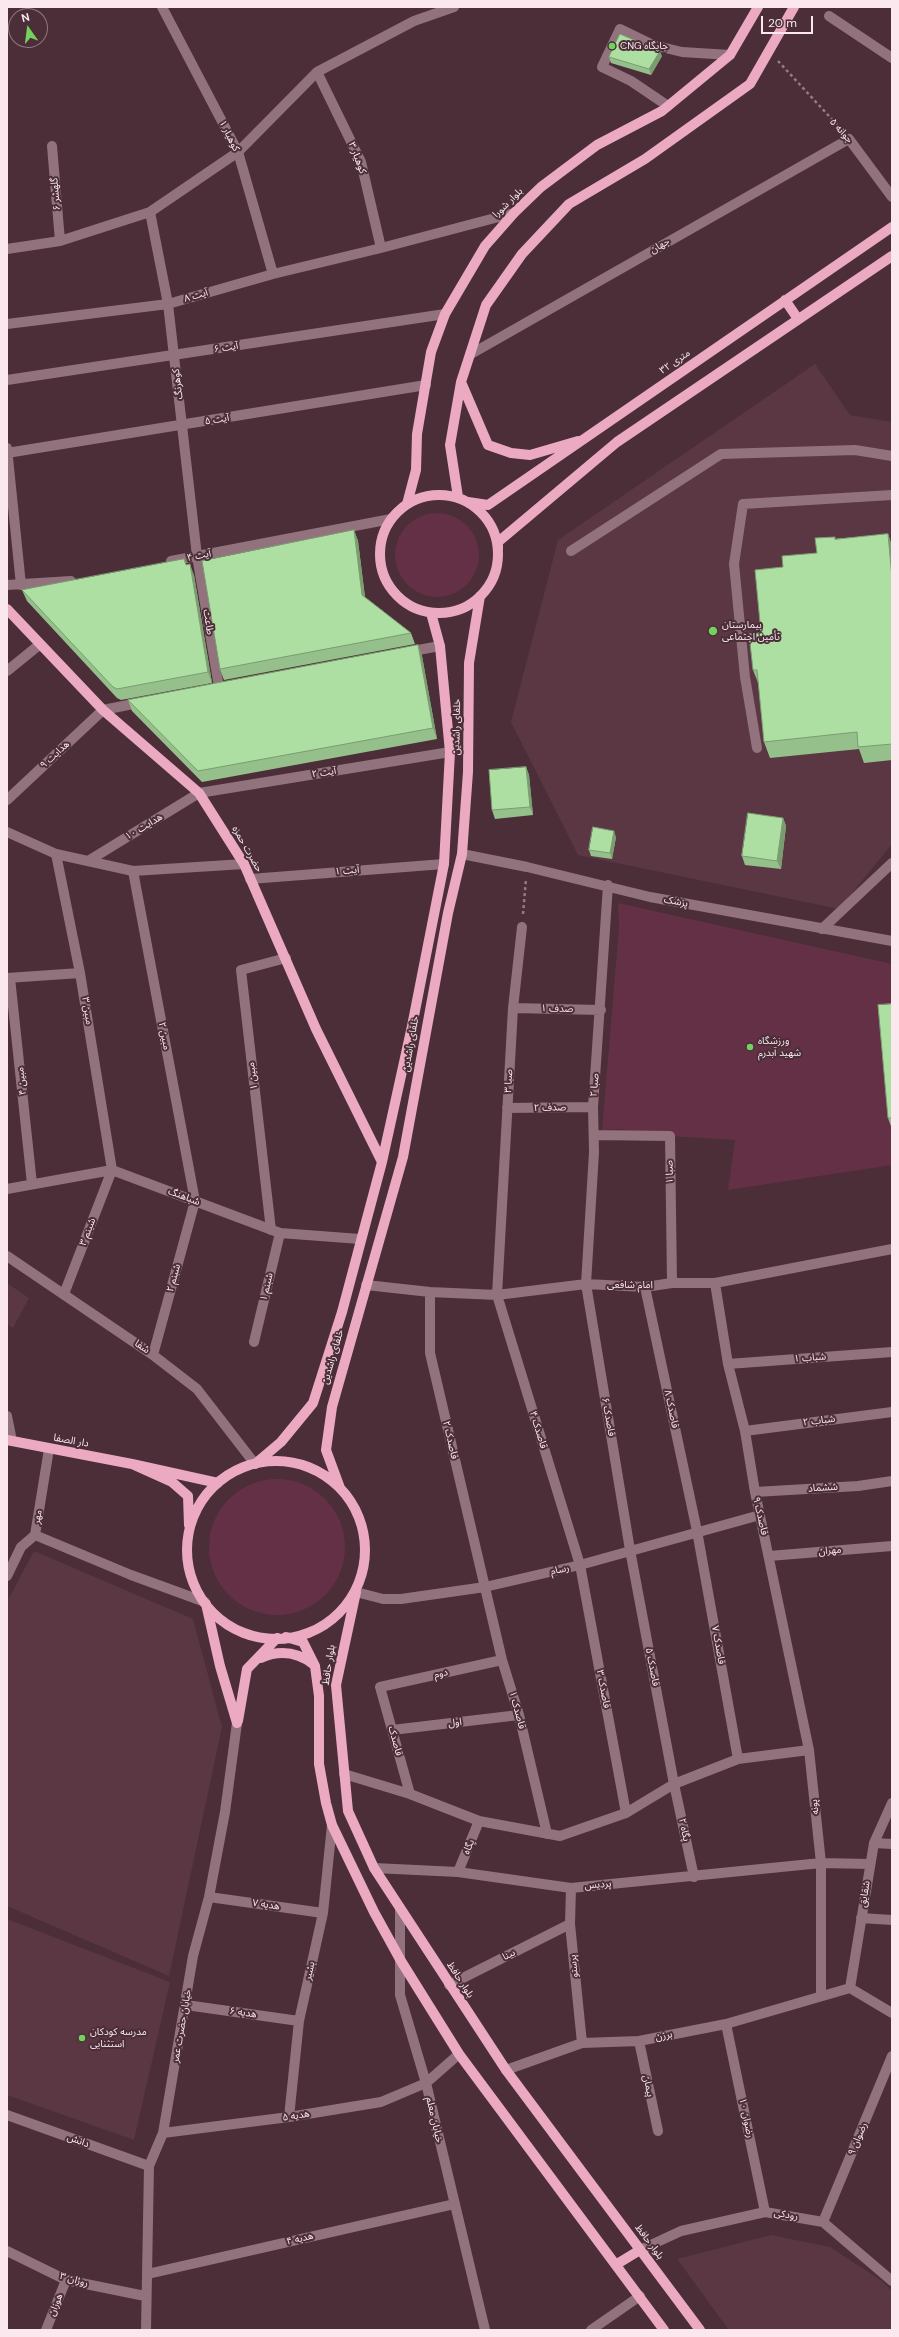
<!DOCTYPE html>
<meta charset="utf-8">
<style>
body{margin:0}
#map{position:relative;width:899px;height:2337px;overflow:hidden;background:#4b2e38;font-family:"DM Sans",sans-serif}
canvas{display:block}
.frame{position:absolute;inset:0;border:8px solid #fbe8ee;pointer-events:none}
.north{position:absolute;left:8px;top:8px;width:40px;height:40px;box-sizing:border-box;background:#4b2e38;border:1px solid #917881;border-radius:50%;rotate:346deg;font-size:11px;font-weight:700;line-height:16px;text-align:center;color:#fbe8ee}
.north::after{content:'';display:block;margin:auto;width:14px;height:18px;background:#74d25c;clip-path:polygon(50% 0,100% 100%,50% 72%,0 100%)}
.scale{position:absolute;left:761px;top:16px;width:52px;height:18px;box-sizing:border-box;border:2px solid #fbe8ee;border-top:0;padding-left:5px;font-size:12px;line-height:14px;white-space:nowrap;color:#fbe8ee;-webkit-text-stroke:3px #4b2e38;paint-order:stroke}
</style>
<div id="map">
<canvas width="899" height="2337"></canvas>
<div class="frame"></div>
<div class="north">N</div>
<div class="scale">20 m</div>
</div>
<script>
const context = document.querySelector('canvas').getContext('2d');
context.lineJoin = 'round';
function paint(path, color) { context.fillStyle = color; context.fill(path, 'evenodd'); }
function trace(path, color, width, dash) { context.strokeStyle = color; context.lineWidth = width; context.lineCap = dash ? 'butt' : 'round'; context.setLineDash(dash || []); context.stroke(path); }
function label(font, color, halo, rows, align = 'center') {
  context.font = font + ' "DM Sans","Noto Sans Arabic",sans-serif'; context.lineWidth = 4; context.setLineDash([]); context.textBaseline = 'middle'; context.strokeStyle = halo; context.fillStyle = color; for (const [text, x, y, turn = 0] of rows) {
    context.save(); context.translate(x, y); context.rotate((+turn || 0) * Math.PI / 180); context.textAlign = isNaN(turn) ? turn : align; if (halo) context.strokeText(text, 0, 0); context.fillText(text, 0, 0); context.restore();
  }
}
paint(new Path2D(`
 M815,364l35,51 42,7v422l-53,65 -261,-54 -67,-133 47,-182z
 M7,1283l22,15 -16,30 -6,-4z
 M34,1551l159,68 29,108 -53,249 -162,-70v-304z
 M7,1919l163,63 -36,158 -127,-45z
 M771,2235l59,12 52,34 10,10v39h-163l-52,-71z`), '#5a3743');
paint(new Path2D(`
 M395 555a42 42 0 1 1 84 0a42 42 0 1 1-84 0Z
 M618,903l274,61v201l-164,25 7,-50 -65,-4 -50,-7 -18,1 17,-202z
 M209 1547a68 68 0 1 1 136 0a68 68 0 1 1-136 0Z`), '#643045');
trace(new Path2D(`
 M778,61l63,68
 M523,914l3,-35`), '#947b84', 2.5, [3, 3]);
trace(new Path2D(`
 M162,7l76,145 35,122
 M829,16l63,42
 M317,72l44,90 20,86
 M668,106l-37,-25 -29,-14 18,-38 33,16 29,7 48,3
 M52,146l8,95
 M150,212l18,92 29,252 22,131
 M7,249l53,-8 90,-29 88,-60 79,-80 97,-51 40,-14
 M7,324l161,-20 105,-30 108,-26 133,-35
 M471,354l378,-215 43,58
 M7,380l438,-66
 M7,448l14,137
 M7,453l419,-68
 M571,551l150,-97 134,-4 37,6
 M171,561l220,-42
 M7,585l64,-4
 M407,652l33,-6
 M7,671l32,-26
 M757,748l-12,-71 -11,-113 9,-60 149,-9
 M7,800l96,-90 40,-8
 M7,832l49,22 77,17 111,-7
 M56,854l24,119 32,197 -48,124
 M462,854l65,13 123,30 242,44
 M88,861l111,-68 251,-41
 M133,871l62,330 -42,154
 M250,879l194,-15
 M608,885l-15,222 1,45 -8,132 44,266 44,234 20,93
 M522,927l-9,81 -16,287 83,270 46,248
 M822,929l70,-66
 M7,978l73,-5
 M10,978l22,206
 M513,1008l88,2
 M507,1108l86,-1
 M594,1135l76,1 2,147
 M7,1189l105,-19 168,63 80,6
 M271,1230l-30,-260 45,-12
 M7,1256l146,99 44,34 58,75
 M715,1283l13,81 17,67 10,61 54,258 12,113v133
 M366,1285l64,7 67,3 89,-11 59,3 27,-4h43l177,-34
 M645,1287l52,244 41,228
 M430,1292v61l72,307 17,55 28,119
 M254,1342l26,-109
 M728,1364l164,-12
 M7,1416l5,25
 M745,1431l147,-19
 M755,1492l103,-6 34,-5
 M35,1535l96,40 74,27
 M769,1556l123,-10
 M7,1576l14,-29 14,-12 14,-86
 M356,1592l27,7h18l84,-12 95,-22 180,-50
 M392,1730l127,-15
 M344,1774l66,20 69,27 81,15 66,-23 48,-29 64,-25 71,-9
 M410,1794l-30,-107 122,-27
 M874,1843l18,1
 M374,1868l84,4 113,16 250,-25 49,1
 M458,1872l21,-51
 M571,1888l-1,36 12,119
 M209,1897l114,16
 M400,1909v86l26,88 59,247
 M861,1918l31,2
 M449,1985l121,-61
 M850,1988l24,-145 18,-40
 M186,2005l113,16
 M726,2024l39,188
 M639,2041l19,90
 M506,2070l76,-27 57,-2 87,-17 124,-36 42,25
 M7,2115l142,51
 M289,2117l10,-96 24,-108 9,-88
 M163,2133l126,-16 92,-15 45,-19 33,-29
 M823,2222l69,-166
 M640,2250l41,-19 84,-19 58,10 69,59
 M7,2251l59,29 79,16
 M147,2274l307,-70
 M46,2330l20,-50
 M146,2330l3,-164 14,-33 30,-177 16,-59 16,-85 12,-89
 M591,2330l49,-34`), '#92727d', 10);
trace(new Path2D(`
 M785,300l13,19
 M461,382l27,63 23,8 19,2 48,-14
 M380 554a59 59 0 1 1 118 0a59 59 0 1 1-118 0Z
 M458,497l-8,-52 11,-63 25,-77 36,-51 47,-50 76,-45 105,-75 44,-77
 M468,502l20,3 404,-278
 M407,504l9,-34 1,-36 14,-82 14,-38 40,-68 29,-33 27,-26 56,-42 65,-34 68,-56 28,-48
 M498,550v-8l119,-100 275,-186
 M7,609l96,101 96,83 45,71 72,165 66,133
 M7,1440l125,24
 M187 1550a89 89 0 1 1 178 0a89 89 0 1 1-178 0Z
 M255,1464l26,-22 32,-39 29,-91 40,-150 30,-136 32,-162 6,-112 -10,-106 -9,-33
 M340,1488l-14,-38 6,-43 71,-250 45,-244 14,-59 6,-82 1,-109 11,-67
 M189,1525l-1,-29 -16,-14 -40,-18 86,19
 M356,1592l-20,93 12,126 26,57 132,202 194,260
 M206,1604l14,62 17,57
 M286,1637l17,5 12,24 4,30v68l7,39 6,22 42,87 27,49 58,93 205,276
 M261,1658c18,-8 36,-6 52,6
 M238,1721l9,-52 30,-31
 M617,2264l23,-14`), '#ecaac2', 10);
paint(new Path2D(`
 M662,56l-11,19 -40,-12 -2,-6z
 M354,530l4,11 7,56 46,36 4,11 -191,36 -4,-11z
 M888,534l4,12v214l-28,3 -5,-14 -89,9 -6,-16 -5,-57 -6,-15 8,-37 22,-66 34,-14 19,-14z
 M186,564l8,11 18,108 -91,17 -4,-2 -90,-97 -5,-11z
 M418,645l4,11 15,83 -235,43 -70,-71 -4,-11z
 M526,767l3,8 4,40 -38,4 -3,-9z
 M783,818l3,8 -5,43 -36,-4 -3,-9z
 M616,837l-4,22 -21,-3 -2,-6z
 M892,1004v125l-4,-11z`), '#96c08b');
paint(new Path2D(`
 M660,51l2,5 -11,19 -2,-6z
 M354,530l4,11 8,65 -4,-11z
 M888,534l4,12v32z
 M190,564l4,11 18,108 -4,-11z
 M418,645l4,11 15,83 -4,-11z
 M526,767l3,8 4,40 -3,-8z
 M783,818l3,8 -5,43 -4,-8z
 M614,831l2,6 -4,22 -2,-6z`), '#7a9c71');
const building = new Path2D(`
 M620,34l40,17 -11,18 -40,-12z
 M354,530l8,65 49,38 -191,36 -18,-108z
 M888,534l4,44v166l-34,3 -1,-15 -93,10 -7,-72h-4l-4,-36 12,-1 -6,-63 28,-3 -1,-11 35,-3 -2,-15 20,-1v2z
 M184,559l2,6 4,-1 18,108 -91,17 -4,-2 -91,-97z
 M418,645l15,83 -235,43 -70,-71z
 M526,767l4,40 -38,3 -3,-40z
 M748,813l35,5 -6,43 -35,-5z
 M593,827l21,4 -4,22 -21,-3z
 M892,1004v114h-4l-10,-113z`);
paint(building, '#aedfa2');
trace(building, '#7a9c71', 1);
for (const [x, y, r, color] of [
 [612,46,4,"#74d25c"],
 [713,631,5,"#74d25c"],
 [750,1047,4,"#74d25c"],
 [82,2038,4,"#74d25c"]
]) { const dot = new Path2D(); dot.arc(x, y, r, 0, 2 * Math.PI); context.fillStyle = color; context.fill(dot); trace(dot, '#4b2e38', 1.5); }
label('10px', '#fbe8ee', '#4b2e38', [
 ["CNG جایگاه",620,46],
 ["بیمارستان",722,625],
 ["تأمین اجتماعی",722,637],
 ["ورزشگاه",758,1041],
 ["شهید آبدرم",758,1053],
 ["مدرسه کودکان",90,2032],
 ["استثنایی",90,2044]
], 'left');
label('10px', '#fbe8ee', '#4b2e38', [
 ["جوانه ۵",841,131,48],
 ["کوهیار ۱",229,136,63],
 ["کوهیار ۳",357,158,69],
 ["گلهشر ۶",56,194,-95],
 ["بلوار شورا",508,203,-45],
 ["جهان",660,246,-30],
 ["آیت ۸",196,296,-16],
 ["آیت ۶",226,348,-9],
 ["۳۲ متری",675,362,-35],
 ["کوهرنگ",178,384,-97],
 ["آیت ۵",217,420,-9],
 ["آیت ۴",199,556,-11],
 ["طاعت",208,622,81],
 ["خلفای راشدین",457,727,-89],
 ["هدایت ۹",55,755,-43],
 ["آیت ۲",324,773,-9],
 ["هدایت ۱۰",144,827,-31],
 ["حضرت حمزه",247,849,60],
 ["آیت ۱",347,871,-5],
 ["پزشک",676,902,11],
 ["صدف ۱",557,1009,1],
 ["مبین ۳",87,1011,81],
 ["مبین ۲",164,1036,79],
 ["خلفای راشدین",411,1044,-80],
 ["مبین ۱",253,1076,-97],
 ["مبین ۴",22,1081,-96],
 ["صبا ۳",509,1081,-87],
 ["صبا ۲",595,1085,-85],
 ["صدف ۲",550,1108,-1],
 ["صبا ۱",670,1172,-91],
 ["شباهنگ",184,1197,21],
 ["شبنم ۳",88,1232,-69],
 ["شبنم ۲",174,1278,-75],
 ["امام شافعی",630,1285],
 ["شبنم ۱",267,1287,-77],
 ["شفا",142,1347,34],
 ["خلفای راشدین",333,1357,-74],
 ["شباب ۱",810,1358,-4],
 ["قاصدک ۸",671,1409,78],
 ["قاصدک ۶",608,1417,80],
 ["شباب ۲",819,1421,-7],
 ["قاصدک ۴",538,1430,73],
 ["قاصدک ۲",450,1440,77],
 ["دار الصفا",71,1441,10],
 ["ششماد",823,1488,-4],
 ["قاصدک ۹",760,1516,77],
 ["مهر",38,1517,-81],
 ["مهران",830,1551,-5],
 ["رسام",560,1570,-13],
 ["قاصدک ۷",718,1645,80],
 ["بلوار حافظ",329,1665,-81],
 ["قاصدک ۵",652,1667,79],
 ["دوم",441,1674,-13],
 ["قاصدک ۳",603,1689,79],
 ["قاصدک ۱",517,1710,75],
 ["اول",455,1723,-7],
 ["قاصدک",395,1741,75],
 ["پونه",815,1807,-96],
 ["پگاه ۲",684,1830,78],
 ["پگاه",469,1847,-67],
 ["پردیس",598,1885,-5],
 ["شقایق",865,1894,-81],
 ["هدیه ۷",266,1905,8],
 ["بینا",509,1955,-27],
 ["پرستو",574,1966,-96],
 ["بشیر",310,1971,-77],
 ["بلوار حافظ",460,1980,57],
 ["هدیه ۶",243,2013,8],
 ["خیابان حضرت عمر",182,2026,-80],
 ["برزن",664,2036,-11],
 ["پیمان",648,2086,78],
 ["هدیه ۵",296,2116,-9],
 ["رضوان ۱۰",746,2118,78],
 ["خیابان معلم",434,2120,77],
 ["رضوان ۹",858,2139,-67],
 ["دانش",78,2141,20],
 ["رودکی",786,2215,10],
 ["هدیه ۴",300,2239,-13],
 ["بلوار حافظ",649,2242,53],
 ["روژان ۳",74,2280,16],
 ["هوزان",56,2305,-68]
]);
</script>
